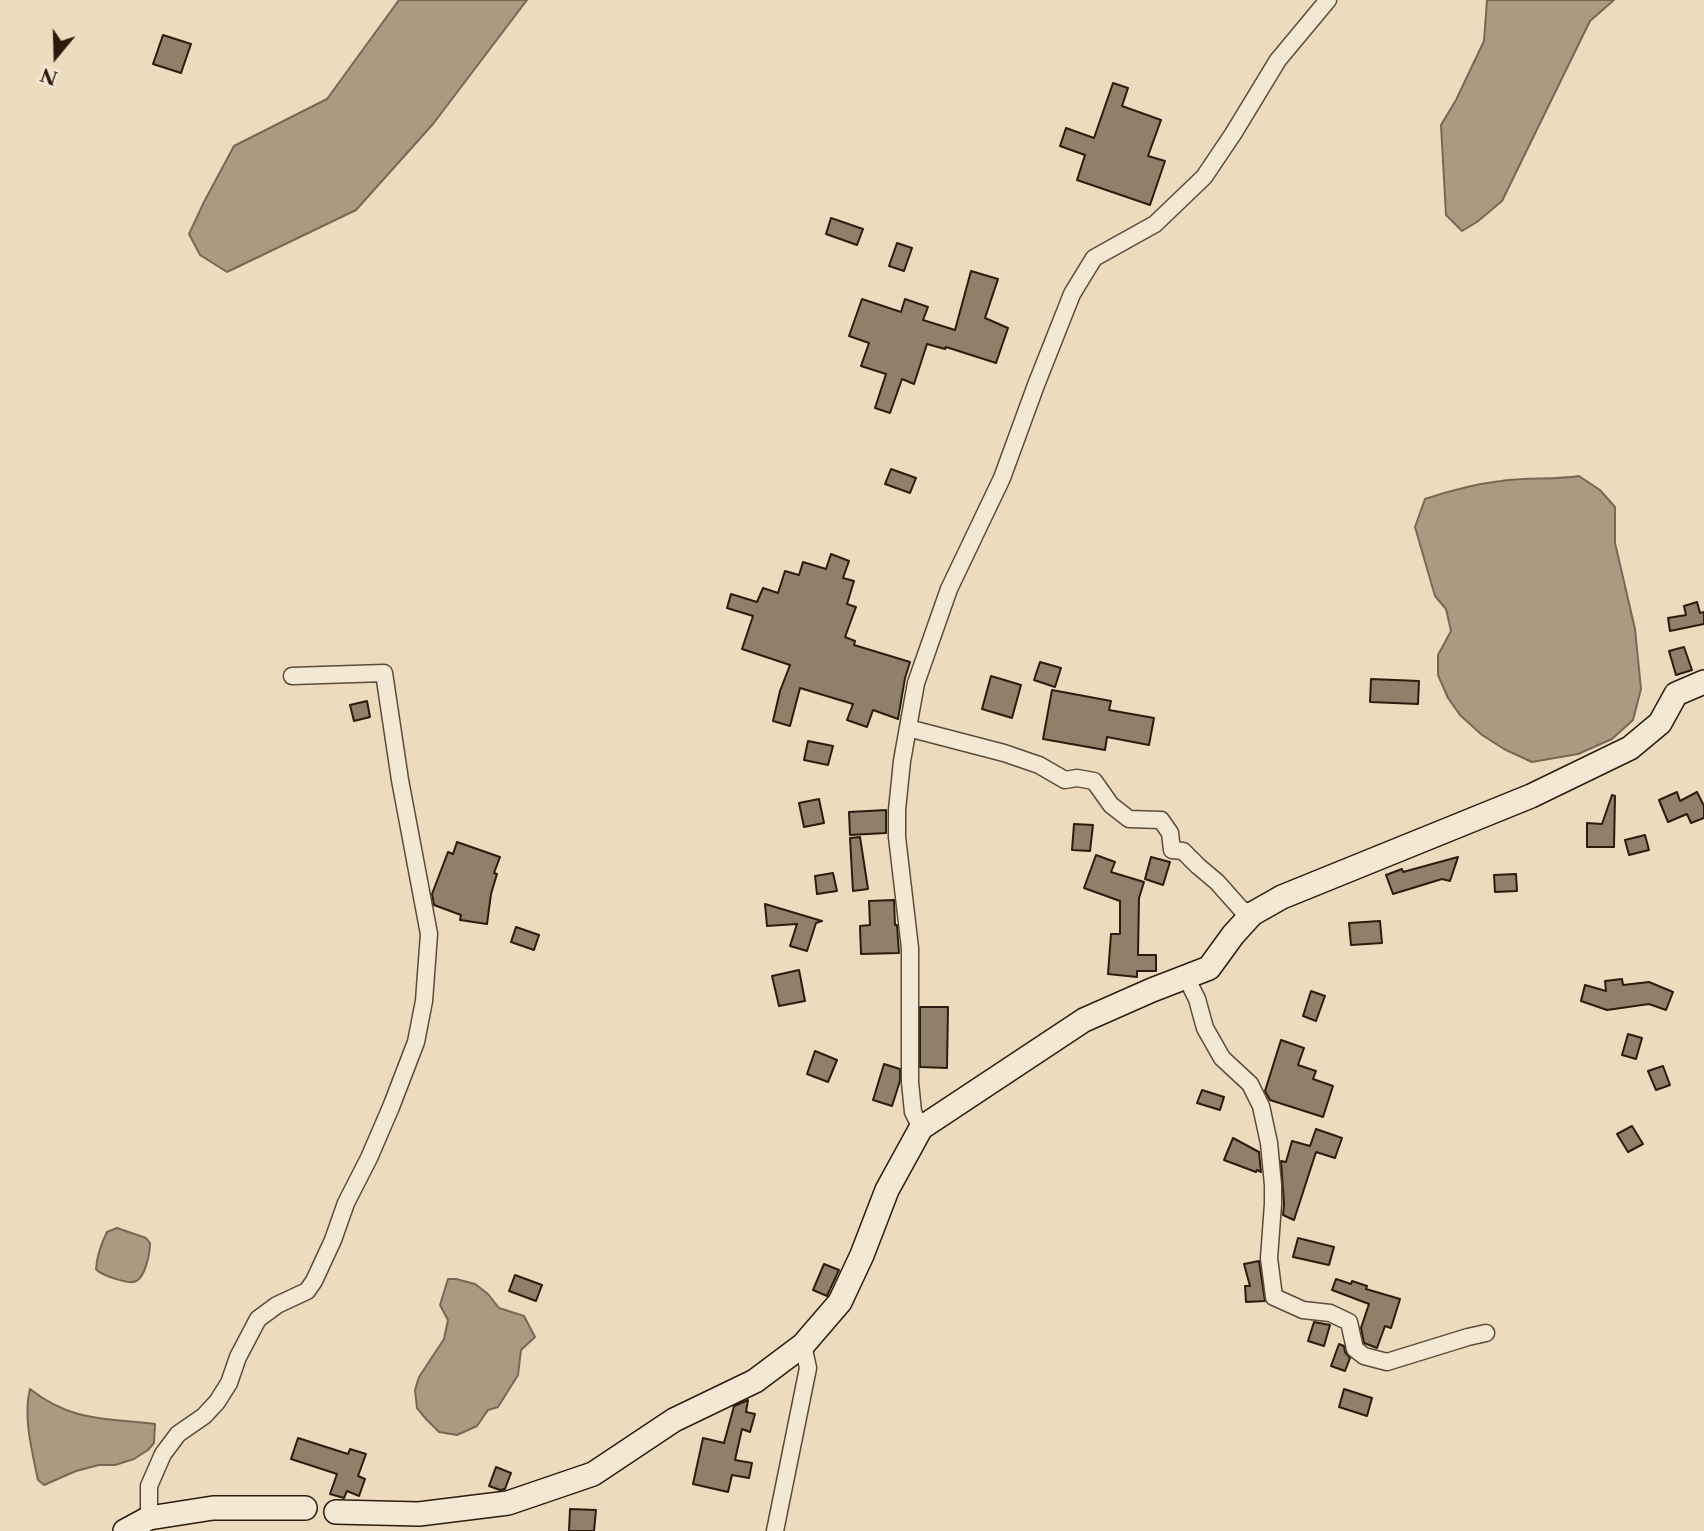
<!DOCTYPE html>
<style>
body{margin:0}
#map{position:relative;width:1704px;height:1531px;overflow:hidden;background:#eddbbd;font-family:"Libre Caslon Text",serif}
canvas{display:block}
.north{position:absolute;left:21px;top:21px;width:70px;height:70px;-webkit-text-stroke:5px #f3e8d4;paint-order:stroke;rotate:199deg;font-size:19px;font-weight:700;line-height:28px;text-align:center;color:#2c1b0f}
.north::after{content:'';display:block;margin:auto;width:24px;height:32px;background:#2c1b0f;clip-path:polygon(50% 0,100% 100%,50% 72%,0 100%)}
</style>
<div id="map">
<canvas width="1704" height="1531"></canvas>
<div class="north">N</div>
</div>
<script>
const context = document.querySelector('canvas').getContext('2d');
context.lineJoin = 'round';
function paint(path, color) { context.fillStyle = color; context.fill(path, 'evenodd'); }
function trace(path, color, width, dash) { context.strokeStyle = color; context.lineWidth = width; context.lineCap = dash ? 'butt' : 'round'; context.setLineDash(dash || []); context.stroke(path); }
const water = new Path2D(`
 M399,0h128l-94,124 -77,86 -129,62 -27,-17 -11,-21 15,-32 30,-56 93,-47z
 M1487,0h127l-24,21 -88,180 -25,21 -15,9 -16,-16 -5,-90 15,-25 28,-59z
 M1579,476l21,14 15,17v36l20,86 6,60 -8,31 -21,19 -34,15 -46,8 -28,-13 -22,-14 -22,-20 -12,-17 -10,-23v-20l13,-24 -5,-22 -11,-13 -20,-69 10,-28c24,-8 50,-15 76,-18 26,-4 52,-1 78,-5z
 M117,1228l29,10 4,5c0,10 -5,38 -17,39 -5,1 -13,-2 -17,-3 -8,-3 -15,-4 -20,-10 1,-13 5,-25 11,-37z
 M448,1279h8l19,5 13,10 11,14 25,8 11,21 -14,13 -3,25 -20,32 -10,3 -11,16 -20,9 -18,-3 -13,-13 -9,-11 -2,-18 4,-13 25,-38 4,-19 -8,-15z
 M30,1389c42,33 75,29 125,35l-1,19 -6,7 -14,9 -19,6h-16l-23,6 -32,14 -6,-5c-6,-29 -15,-63 -8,-91z`);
paint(water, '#ab9a82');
trace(water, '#786754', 2);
const building = new Path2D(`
 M163,35l28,9 -10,29 -28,-9z
 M1113,83l15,5 -6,18 39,14 -13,36 17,5 -15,44 -73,-25 8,-25 -25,-9 6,-18 28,10z
 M831,218l32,11 -6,16 -31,-11z
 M897,243l15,5 -8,23 -15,-5z
 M971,271l27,8 -13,39 23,10 -12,35 -50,-16 -1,2 -18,-5 -13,40 -12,-5 -12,34 -15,-5 11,-34 -25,-8 8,-23 -20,-7 13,-37 39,13 4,-13 23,8 -5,13 32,10z
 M891,469l25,9 -6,15 -25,-9z
 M831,554l18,7 -6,17 11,3 -7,23 9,3 -11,30 10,4 -1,4 56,17 -5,16 -7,41 -25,-9 -6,17 -20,-7 6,-16 -53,-16 -10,38 -17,-5 7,-30 10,-26 -48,-16 11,-33 -26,-8 4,-14 26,8 6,-14 15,5 7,-22 14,4 4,-13 23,7z
 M1697,602l3,11 4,-1v12l-34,7 -2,-13 18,-3 -2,-9z
 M1684,647l8,23 -16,5 -7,-24z
 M1040,662l21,6 -6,19 -21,-7z
 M991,676l30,9 -9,33 -30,-9z
 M1371,679l48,2 -1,23 -48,-2z
 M1052,690l59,11 -2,9 45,8 -5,27 -42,-8 -2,13 -62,-11z
 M367,701l3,16 -16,4 -4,-16z
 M808,741l25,5 -5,19 -24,-5z
 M1677,792l3,9 17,-9 7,14v12l-13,5 -4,-9 -19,8 -9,-22z
 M1612,795l3,1 -1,51h-27v-24l15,1z
 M819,799l5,24 -20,4 -5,-24z
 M886,810v23l-36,2 -1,-23z
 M1074,824l19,1 -3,26 -18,-1z
 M1645,835l4,15 -20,5 -4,-15z
 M860,837l8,52 -15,2 -3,-53z
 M457,842l43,15 -6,16 3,1 -6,20 -4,30 -27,-4 1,-5 -27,-10 -2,-11 16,-42 5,2z
 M1096,855l19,7 -4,10 33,10 -5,16 -1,57h18v16h-19v6l-29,-3 3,-40h9v-33l-36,-13z
 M1151,857l19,5 -7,23 -18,-6z
 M1458,857l-8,24 -8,-2 -49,15 -7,-19 16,-6 1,3z
 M833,873l4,18 -20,3 -2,-18z
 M1516,874l1,17 -22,1 -1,-17z
 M894,900l1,25h2l2,28 -38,1 -1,-28 10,-1 -1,-24z
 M765,904l57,17 -6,2 -9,28 -17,-5 7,-22 -30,2z
 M1380,921l2,22 -31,2 -2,-22z
 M516,927l23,8 -5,15 -23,-8z
 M799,970l6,31 -26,5 -7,-30z
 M1622,979l1,6 26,-3 24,10 -7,18 -17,-6 -42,6 -26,-9 4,-16 21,6 -1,-10z
 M1311,991l14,5 -9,25 -13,-5z
 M920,1007h28l-1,61 -27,-1z
 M1628,1034l14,4 -6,21 -14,-4z
 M1281,1040l23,8 -6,17 18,6 -3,8 20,7 -10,31 -53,-17 -5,-9z
 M815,1051l22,9 -9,22 -21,-8z
 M884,1064l16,5v12l-8,25 -19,-6z
 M1663,1066l7,19 -14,5 -8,-19z
 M1202,1090l22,7 -4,13 -23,-7z
 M1632,1126l11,18 -15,8 -11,-18z
 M1316,1129l26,9 -7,20 -19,-6 -22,68 -11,-5 1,-11 -3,-43 5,1 6,-21 18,5z
 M1233,1138l26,14 2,20 -4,-2 -1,2 -32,-12z
 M1298,1238l36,9 -5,18 -36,-8z
 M1259,1261l6,40 -19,1 -1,-16h5l-6,-22z
 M824,1264l15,6 -12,26 -14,-6z
 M515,1275l27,10 -6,16 -27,-10z
 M1336,1279l15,5 1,-3 15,5 -1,3 34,10 -9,29 -6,-2 -8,22 -13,-5 -3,-15 8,-24 -37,-14z
 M1314,1322l16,3 -6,21 -16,-5z
 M1339,1344l5,2 1,6 5,6 -5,13 -14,-5z
 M1344,1389l28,9 -5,18 -28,-9z
 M748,1400l-2,12 9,2 -5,18 -8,-3 -7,31 17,3 -3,15 -17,-3 -4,17 -35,-8 10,-46 21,5 10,-37z
 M298,1438l50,16 2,-5 16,5 -8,22 7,3 -6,17 -12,-5 -3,7 -14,-4 7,-20 -46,-15z
 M496,1467l15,6 -6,16 -5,1 -11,-4z
 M570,1509l26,1 -2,21h-25z`);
paint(building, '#907f69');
trace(building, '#2c1b0f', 2);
const street = new Path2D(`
 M908,728l96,25 35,12 26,15 12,-2 17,3 17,24 18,14 32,1 9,13 2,17 11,1 15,15 19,16 24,27 11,5
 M1186,977l11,22 8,29 17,30 28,26 11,22 8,37 4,42v19l-4,54 5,39 29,13 27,3 19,9 6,27 9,7 23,6 81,-25 18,-4
 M921,1128l-8,-16 -3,-30v-134l-13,-111v-27l5,-49 14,-78 33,-94 53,-111 34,-93 36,-91 22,-36 61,-34 49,-47 29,-43 45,-74 50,-60
 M149,1518v-32l14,-32 15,-20 26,-18 13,-14 12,-19 9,-26 20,-38 19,-14 30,-14 7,-10 19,-41 13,-37 23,-45 22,-51 25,-65 8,-41 5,-67 -29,-154 -16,-107 -92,3
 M775,1531l33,-163 -5,-23`);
const secondary = new Path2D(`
 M336,1512l83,2 89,-11 85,-29 81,-54 81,-39 48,-36 37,-43 22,-47 25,-65 34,-62 163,-108 68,-30 57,-22 24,-33 19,-21 30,-17 249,-101 99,-48 30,-25 16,-29 28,-12
 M125,1531l24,-13 64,-10h92`);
trace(street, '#5c4b3a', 19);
trace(secondary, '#2c1b0f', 26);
trace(street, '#f3e8d4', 16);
trace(secondary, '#f3e8d4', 23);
</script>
